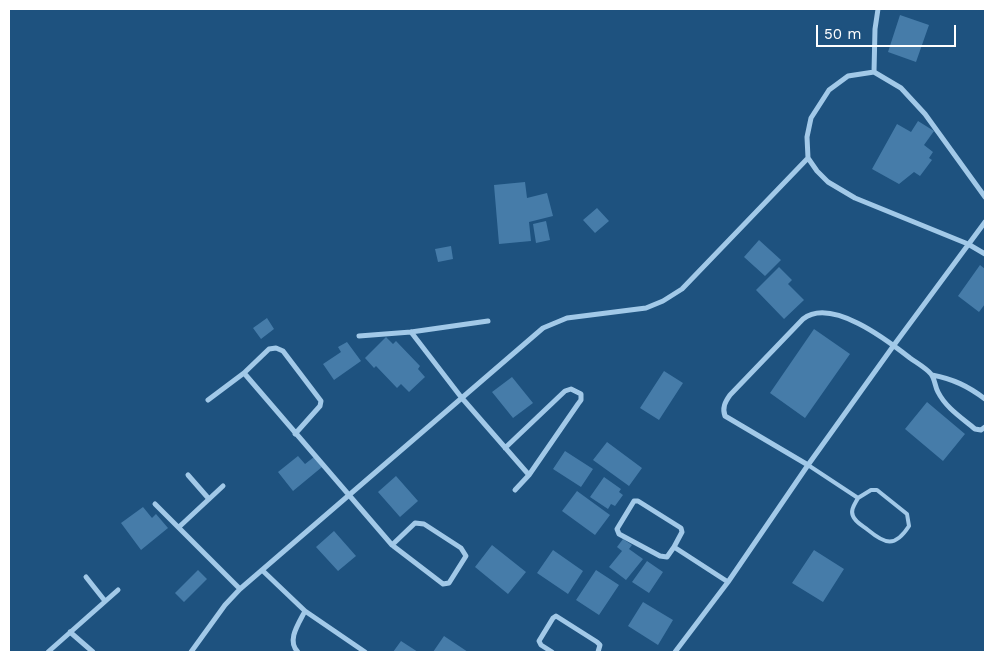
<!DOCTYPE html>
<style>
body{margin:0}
#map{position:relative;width:994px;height:661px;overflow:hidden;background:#1e527f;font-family:"Work Sans",sans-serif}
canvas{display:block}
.frame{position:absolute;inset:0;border:10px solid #fff;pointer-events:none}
.scale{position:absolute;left:816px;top:25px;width:140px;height:22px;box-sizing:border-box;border:2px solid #fff;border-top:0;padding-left:6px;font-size:15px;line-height:18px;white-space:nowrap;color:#fff;-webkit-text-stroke:4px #1e527f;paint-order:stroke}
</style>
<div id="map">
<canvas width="994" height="661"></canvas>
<div class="frame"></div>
<div class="scale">50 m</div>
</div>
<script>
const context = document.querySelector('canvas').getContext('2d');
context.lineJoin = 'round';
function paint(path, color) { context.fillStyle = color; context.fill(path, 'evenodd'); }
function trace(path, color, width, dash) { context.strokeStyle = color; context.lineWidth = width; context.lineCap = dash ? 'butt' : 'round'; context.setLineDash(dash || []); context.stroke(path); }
paint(new Path2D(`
 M900,15l29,10 -13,37 -28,-10z
 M918,121l16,10 -10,14 9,7 -4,6 3,2 -12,16 -6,-4 -15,12 -27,-15 25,-45 14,8z
 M525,182l2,16 20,-5 6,23 -24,6 2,19 -32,3 -5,-59z
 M597,208l12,13 -14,12 -12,-13z
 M546,221l4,19 -14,3 -3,-19z
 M759,240l22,20 -16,16 -21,-19z
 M451,246l2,13 -15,3 -3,-13z
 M980,265l5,4v35l-6,8 -21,-16z
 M779,267l13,13 -4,4 16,16 -20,19 -28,-29z
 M267,318l7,11 -13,10 -8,-11z
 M814,329l36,25 -45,64 -35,-25z
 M386,337l7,7 3,-3 24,25 -2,3 7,8 -16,15 -8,-8 -4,4 -21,-22 -2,2 -9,-10z
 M347,342l14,19 -27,19 -11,-16 18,-12 -3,-5z
 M664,371l19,12 -24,37 -19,-12z
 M512,377l21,26 -20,15 -21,-26z
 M927,402l38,32 -22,27 -38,-32z
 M607,442l35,26 -13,18 -36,-26z
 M565,451l28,18 -12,18 -28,-18z
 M298,456l7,8 9,-7 8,10 -29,24 -15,-19z
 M396,476l22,25 -18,16 -22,-25z
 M604,477l17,12 -2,3 4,3 -8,11 -4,-2 -3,5 -18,-12z
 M577,491l33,24 -15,20 -33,-24z
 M143,507l9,11 4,-4 12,14 -27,22 -20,-27z
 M334,531l22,25 -18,15 -22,-24z
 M623,539l9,6 -3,4 14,10 -17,21 -17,-13 13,-16 -5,-4z
 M492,545l34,27 -18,22 -33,-27z
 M553,550l30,21 -15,23 -31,-21z
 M814,550l30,19 -21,33 -31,-19z
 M647,561l16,11 -14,21 -17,-11z
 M198,570l9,9 -23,23 -9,-9z
 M596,570l23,15 -20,30 -23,-15z
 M643,602l30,18 -15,25 -30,-19z
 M444,636l24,16h-35z
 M401,641l17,11h-25z`), '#467ca9');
trace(new Path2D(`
 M808,465l50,33c-3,6 -8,12 -5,18 2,6 10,10 15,14 17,14 27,18 41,-4l-2,-12 -30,-24h-6l-13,8`), '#a2c9e8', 4);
trace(new Path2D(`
 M874,72l1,-43 3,-20
 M985,197l-60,-83 -24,-26 -27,-16 -26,4 -19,14 -18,28 -4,19 1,21 9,13 11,11 27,16 113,46 17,10
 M411,332l50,65 68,78
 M359,336l52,-4 77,-11
 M244,373l148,172 51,39 6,-1 17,-27 -5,-8 -37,-24 -9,-1 -23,22
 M932,375c21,4 36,11 53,24
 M208,400l36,-27 25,-24 7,-1 7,3 38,50 -1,5 -25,28
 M505,448l60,-57 6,-2 10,5v6l-3,4 -49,71 -14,15
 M808,465l-83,-49c-3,-8 0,-14 5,-21l73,-76c28,-22 84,21 107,39 7,5 16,10 21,16 4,5 4,13 7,18 8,16 24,26 37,37l6,1 4,-3
 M188,475l21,24
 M155,504l85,85
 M179,527l44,-41
 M674,547l8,-15 -1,-4 -43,-27h-4l-17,28 2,5 41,22 7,1 7,-10 54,35
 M262,570l43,41 60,41
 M86,577l19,24
 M70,632l23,20
 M48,652l70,-62
 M191,652l34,-47 15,-16 303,-261 24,-10 79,-10 17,-7 19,-12 126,-131
 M298,652c-12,-11 1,-29 7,-41
 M552,652l-11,-7 -2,-4 14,-23 3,-2 41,26 3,3 -2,7
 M675,652l53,-70 80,-117 86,-120 91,-123`), '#a2c9e8', 5);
</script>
